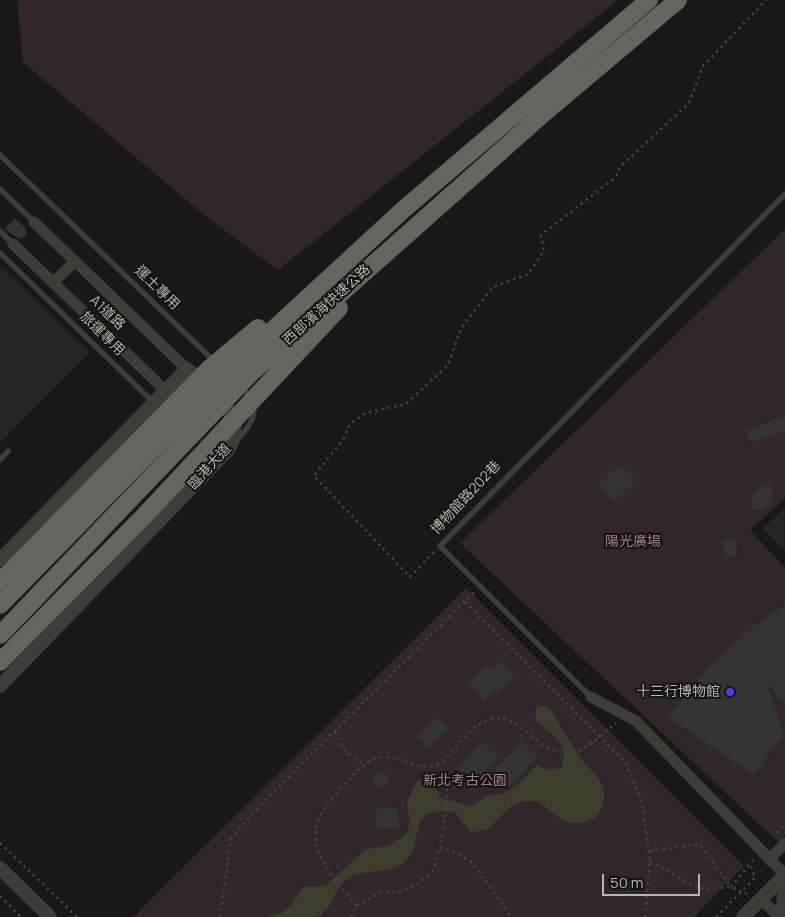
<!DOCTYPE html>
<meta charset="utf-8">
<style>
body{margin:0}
#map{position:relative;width:785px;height:917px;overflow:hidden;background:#181917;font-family:Manrope,sans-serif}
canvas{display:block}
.scale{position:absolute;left:602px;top:874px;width:98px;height:22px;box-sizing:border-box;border:2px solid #b5b9a9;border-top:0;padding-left:6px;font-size:15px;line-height:18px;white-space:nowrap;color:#b5b9a9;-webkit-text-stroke:4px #131412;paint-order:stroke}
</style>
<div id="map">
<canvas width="785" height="917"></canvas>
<div class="scale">50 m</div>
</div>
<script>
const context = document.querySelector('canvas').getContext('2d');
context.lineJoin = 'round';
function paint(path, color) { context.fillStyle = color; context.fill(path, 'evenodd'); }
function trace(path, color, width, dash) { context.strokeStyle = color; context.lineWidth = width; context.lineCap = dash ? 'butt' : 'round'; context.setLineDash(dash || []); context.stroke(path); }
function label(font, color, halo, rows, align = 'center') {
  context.font = font + ' Manrope,"Noto Sans TC",sans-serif'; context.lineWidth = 4; context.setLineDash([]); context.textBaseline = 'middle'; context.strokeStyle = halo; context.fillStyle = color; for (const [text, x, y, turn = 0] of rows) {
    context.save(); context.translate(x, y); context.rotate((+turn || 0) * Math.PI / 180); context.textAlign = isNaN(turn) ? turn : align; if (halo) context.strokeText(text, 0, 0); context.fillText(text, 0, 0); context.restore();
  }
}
paint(new Path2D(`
 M0,265l90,87 -90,91z
 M785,508v43l-23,-22z`), '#242623');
paint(new Path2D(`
 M17,0h601l-340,270 -74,-55 -181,-153z
 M785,229v269l-35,32 35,38v267l-7,7 -318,-299z
 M466,588l278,278 -50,51h-561z`), '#31272a');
paint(new Path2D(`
 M538,706h7l6,4c9,15 18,32 28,46 11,17 34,27 22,52 -2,6 -7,11 -13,13 -22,8 -34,-7 -50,-20h-15l-13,6 -23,23 -16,2 -17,-20c-53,-7 -25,30 -51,51 -14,12 -38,5 -54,15 -18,11 -13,31 -33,39h-53c28,-4 24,-8 40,-30l22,-1 41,-37 21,-3 18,-10 5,-12 -3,-22 10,-21 8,-2 9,6 7,13 30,8 16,-10 17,-3 16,-10 17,-18 12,5 12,-2c10,-23 -9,-35 -25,-47l-1,-10z`), '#3d3d2d');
const building = new Path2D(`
 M15,219l9,8 2,7 -4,4 -6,-1 -10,-8z
 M785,417v14l-34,11 -4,-11z
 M620,465l16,15 -21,20 -16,-15z
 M761,487h10l1,11 -8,11h-12l1,-11z
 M734,539l3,15 -11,2 -3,-14z
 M785,606v96l-8,-5 -4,-12 -5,2 15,48 -30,39 -84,-57 40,-49 48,-44z
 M500,662l14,14 -16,16 -3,-3 -10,10 -16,-16 17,-17 5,5z
 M437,718l11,11 -18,18 -11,-11z
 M521,742l16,15 -27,28 -16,-16z
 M482,743l16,15 -27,27 -14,-15z
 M386,773l3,10 -12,4 -4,-10z
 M397,808l2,20 -21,1 -2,-19z`);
paint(building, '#333532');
trace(building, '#333531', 1);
trace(new Path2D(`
 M434,552l-24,25 -96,-101 29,-36 7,-16 15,-11 41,-9 42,-39 13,-37 32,-41 35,-13 16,-23 -3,-16 75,-58 4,-10 69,-64 14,-37 63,-66
 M465,602l161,161 16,39 8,59 -5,56
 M335,732l10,19 19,14
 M438,765l9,17v23l-7,42
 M777,833l8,-8
 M0,843l77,74
 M650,851l50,-7 31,43
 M650,861l49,28 32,-2 16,7
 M731,887l23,-28
 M0,896l21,21
 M356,906c-19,-25 -52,-56 -37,-89 6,-13 20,-25 29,-36 8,-10 22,-25 37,-24 18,0 33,14 51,8 16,-6 33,-42 55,-46 36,-7 47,45 88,31 13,-5 26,-18 37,-27
 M220,917l11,-78 22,-26 221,-221
 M351,917l5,-11 23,-13 25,-2 15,-8 15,-13 6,-22 12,3 20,11 39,55
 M716,917l39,-39 -5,-15`), '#43453e', 2.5, [2.5, 4]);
trace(new Path2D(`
 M0,155l214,206
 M0,189l34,33
 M0,231l13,13
 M0,253l154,150
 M236,441c19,-19 26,-34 4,-55
 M0,460l8,-9
 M591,697l-151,-151 345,-352`), '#3c3e38', 5.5);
trace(new Path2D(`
 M34,222l153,147
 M13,244l157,151
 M54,282l21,-21
 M591,697l45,24 149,154
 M769,860l16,-17
 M761,899l18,18
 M780,917l5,-41`), '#3c3e38', 11);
trace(new Path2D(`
 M0,560l187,-191c23,21 63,47 41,81l-228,236
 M0,868l50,49
 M743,917l42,-42`), '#3c3e38', 14);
trace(new Path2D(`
 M0,582l209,-213 49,-41
 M0,605l240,-245 164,-151 245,-209
 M0,635l251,-262 294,-261 133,-112
 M0,662l145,-147 194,-207`), '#63665c', 18);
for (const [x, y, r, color] of [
 [730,692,5,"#5d36f2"]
]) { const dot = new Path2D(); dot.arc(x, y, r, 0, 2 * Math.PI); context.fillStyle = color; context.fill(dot); trace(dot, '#131412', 2); }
label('14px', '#b5b9a9', '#131412', [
 ["運土專用",157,288,44],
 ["西部濱海快速公路",327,305,-42],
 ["A1道路",107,313,44],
 ["旅運專用",102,334,44],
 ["臨港大道",210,467,-48],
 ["博物館路202巷",466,498,-47]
]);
label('14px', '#a4808e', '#131412', [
 ["陽光廣場",633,542],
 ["新北考古公園",465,781]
]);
label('14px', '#b5b9a9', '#131412', [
 ["十三行博物館",720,692]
], 'right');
</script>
